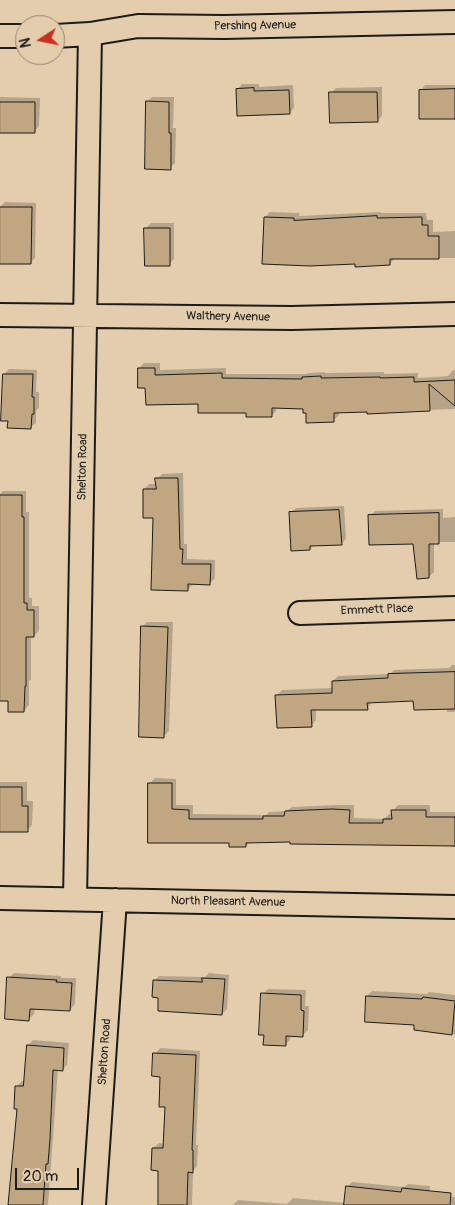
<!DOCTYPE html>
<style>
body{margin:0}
#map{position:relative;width:455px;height:1205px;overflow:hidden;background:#e3cdad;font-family:Pangolin,sans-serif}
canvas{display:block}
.north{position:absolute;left:15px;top:15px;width:50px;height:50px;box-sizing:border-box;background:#e3cdad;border:1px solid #938673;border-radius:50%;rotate:259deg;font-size:14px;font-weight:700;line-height:20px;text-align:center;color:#1c1c1c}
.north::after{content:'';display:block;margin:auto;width:18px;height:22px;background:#c8321e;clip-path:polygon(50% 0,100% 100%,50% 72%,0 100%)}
.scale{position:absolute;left:15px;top:1168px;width:64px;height:22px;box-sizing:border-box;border:2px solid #1c1c1c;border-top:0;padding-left:6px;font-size:15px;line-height:18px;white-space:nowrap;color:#1c1c1c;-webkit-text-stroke:4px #e3cdad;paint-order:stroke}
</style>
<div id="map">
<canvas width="455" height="1205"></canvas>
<div class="north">N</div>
<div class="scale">20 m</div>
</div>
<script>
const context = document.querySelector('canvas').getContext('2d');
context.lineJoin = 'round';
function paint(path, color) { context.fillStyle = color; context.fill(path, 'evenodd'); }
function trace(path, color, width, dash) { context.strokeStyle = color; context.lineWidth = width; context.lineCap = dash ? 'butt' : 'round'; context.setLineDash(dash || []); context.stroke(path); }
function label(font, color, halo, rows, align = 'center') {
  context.font = font + ' Pangolin,sans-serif'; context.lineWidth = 4; context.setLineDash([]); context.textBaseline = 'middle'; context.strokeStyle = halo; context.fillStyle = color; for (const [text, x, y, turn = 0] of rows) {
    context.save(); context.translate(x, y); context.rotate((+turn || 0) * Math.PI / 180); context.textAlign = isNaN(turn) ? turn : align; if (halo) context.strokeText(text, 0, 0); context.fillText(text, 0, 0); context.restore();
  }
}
paint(new Path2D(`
 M242,84h17v3l34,-2 1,23 -5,5 -52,-23z
 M425,85h30v32l-35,-26z
 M382,87v29l-5,5 -46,-28 5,-5z
 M0,97l40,1 -1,28 -5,6 -34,-1z
 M152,97h22l-1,31h3l-1,35 -5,5 -23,-66z
 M5,202l31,1 -1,55 -5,5 -30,-1v-55z
 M270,212l29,1v3l82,-4v1h45l1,7h6v12l22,-1v27h-60l-5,6 -34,-2 -91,-45z
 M151,223h23v36l-5,5 -23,-36z
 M144,363h16v7l66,-2v6h81l1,-1 17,-1v1l59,-1v2l34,-1v5l30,-2 5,-6h2v39l-87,3v-1h-29v4l-5,5 -27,-8 -3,-4 -28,-1v4l-5,5 -72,-13 -53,-16 -7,-19z
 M9,369l28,1 -1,22h3v16l-3,2v13l-6,5 -26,-54z
 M183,473l1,71h3v15l28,1v18l-5,5 -17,1 -5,5 -34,-72 -10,-28 5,-5h8v-5l5,-5z
 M3,491h23v21h3v86h3v8h7v25l-5,5h-3v44l-2,1v24l-5,6 -15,-11h-9v-206z
 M344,506l2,33 -5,5 -27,1 -4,4 -19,-36 5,-5z
 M443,509v9l12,-1v25h-21v30l-5,5 -14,-34 -45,-27 5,-5z
 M147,622h26l-4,109 -5,5 -22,-109z
 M452,665h3v47h-8v-4l-33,-8 -42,2 -5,7h-51v11l-5,6 -34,-31 5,-5 51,-2v-7l5,-5 52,-2 4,-4 55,-2z
 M155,778l21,1v26h17v9l73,1 3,-3 18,-1 5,-4 45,-2h17v13l30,1 5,-5h4v-3l5,-6h32v7h25v35h-4v-2l-159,-4 -42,1 -4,4 -16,-4h-81v-58z
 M0,782h27v19h6l-1,24 -5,5h-27z
 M14,973l47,3v2h15l-1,26 -5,6 -35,-2 -1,6 -5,5 -20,-41z
 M209,973l20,2 -2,34 -5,5 -62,-17 -6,-16 5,-5 46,1z
 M268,989l38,1 -1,16h4l-1,24 -5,5h-12l-1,5 -5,5 -22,-51z
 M372,991l55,3 2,-2 26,3v39l-40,-5 1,-6 -49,-27z
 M33,1040l36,3 -2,22 -5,5 -4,-1 -10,136h-40l10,-97 -1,-22 5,-5 3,1 3,-37z
 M160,1048l40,3 -4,94h2l-1,21 -4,5 -1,34h-33l1,-35 -7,-22 6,-5 6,1 1,-38 -4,-30 -7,-22z
 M352,1182l52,5 4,-3 22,2 -1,9 26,2v8h-222l5,-5 49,4 6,-6 53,5 1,-16z`), '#0003');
const building = new Path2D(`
 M254,88v3l35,-1 1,24 -53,2 -1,-27z
 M455,89v30h-36v-29z
 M329,92h48l1,30 -48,1z
 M146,101l23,1v31h2v37l-26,-1z
 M0,102h35v31h-35z
 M0,207h32l-1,57h-31z
 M377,216v2l45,-1v8h6v11h11v23h-49v6l-35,2v-3l-45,2 -48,-2 2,-47 30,1v2z
 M144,228h26v38h-25z
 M138,368h17v7l67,-2v5l80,1v-2l19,-1v2l59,-1v1l34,-1v5l41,-2v26l-26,-22 1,27 -63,3v-2l-33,1v9l-28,1v-10h-3v-4l-31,-1v9h-26v-4h-48v-9l-52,1 -1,-17h-7z
 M3,374h30l-1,23h2v17h-2l-1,15 -24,-1 1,-7h-7z
 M155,478h23l2,71h3l-1,15h29l-1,21 -22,-1v7l-37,-1 2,-72h-10v-29h13z
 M0,495h22v22h2v86h3v7h7v27h-8v49h-1l-1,26h-16v-11h-8z
 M339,510l3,35 -32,1v4l-19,1 -2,-39z
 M439,513v31h-10v34l-12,1 -4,-35 -44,1 -1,-30z
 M141,626l27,1 -4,111 -25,-1z
 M455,672v37l-41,1 -1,-9 -46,2 1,7h-57l1,17 -35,1 -2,-33 57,-2v-12l56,-3v-4z
 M148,783h24v26l17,1v9h74v-3h21l1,-5 47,-2 18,1 -1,13h34v-4h9l-1,-9h35v7h29v29l-165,-2v-2l-44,1v4h-17v-4h-81z
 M0,787h22v19h6v26h-28z
 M7,977l50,3 -1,2 16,1 -2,28 -40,-2 -1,12 -24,-2z
 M202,978l23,1 -3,36 -64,-4v-13l-6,-1 1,-17 49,2z
 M261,993l40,2v15l3,1 -1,26 -17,-1v10l-23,-1 1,-10h-5z
 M366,996l56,3 1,-2 32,4 -3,34 -38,-5v-5l-49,-3z
 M27,1045l37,3 -1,23 -10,-1 -3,69 -2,25h-2l-3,41h-35l9,-96h-3l1,-23h8z
 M153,1053l43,2 -4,95h1v23l-5,-1 -1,33h-29v-34l-7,-1 1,-22h11l2,-41h-6l1,-30 -8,-1z
 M346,1186l55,6 1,-4 49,5 -1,12h-106z`);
paint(building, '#c1a781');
trace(building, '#1c1c1c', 1);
const street = new Path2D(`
 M0,36h25
 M55,36l35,-2 48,-8 86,1 231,-5
 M0,315l292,3 163,-4
 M300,613l155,-5
 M0,898l455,9
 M75,899l15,-865
 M94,1205l21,-305`);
trace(street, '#1c1c1c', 26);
trace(street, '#e3cdad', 22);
label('12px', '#1c1c1c', '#e3cdad', [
 ["Pershing Avenue",255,26,-1],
 ["Walthery Avenue",228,317,1],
 ["Shelton Road",83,467,-89],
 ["Emmett Place",377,610,-2],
 ["North Pleasant Avenue",228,902,1],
 ["Shelton Road",105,1052,-86]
]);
</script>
